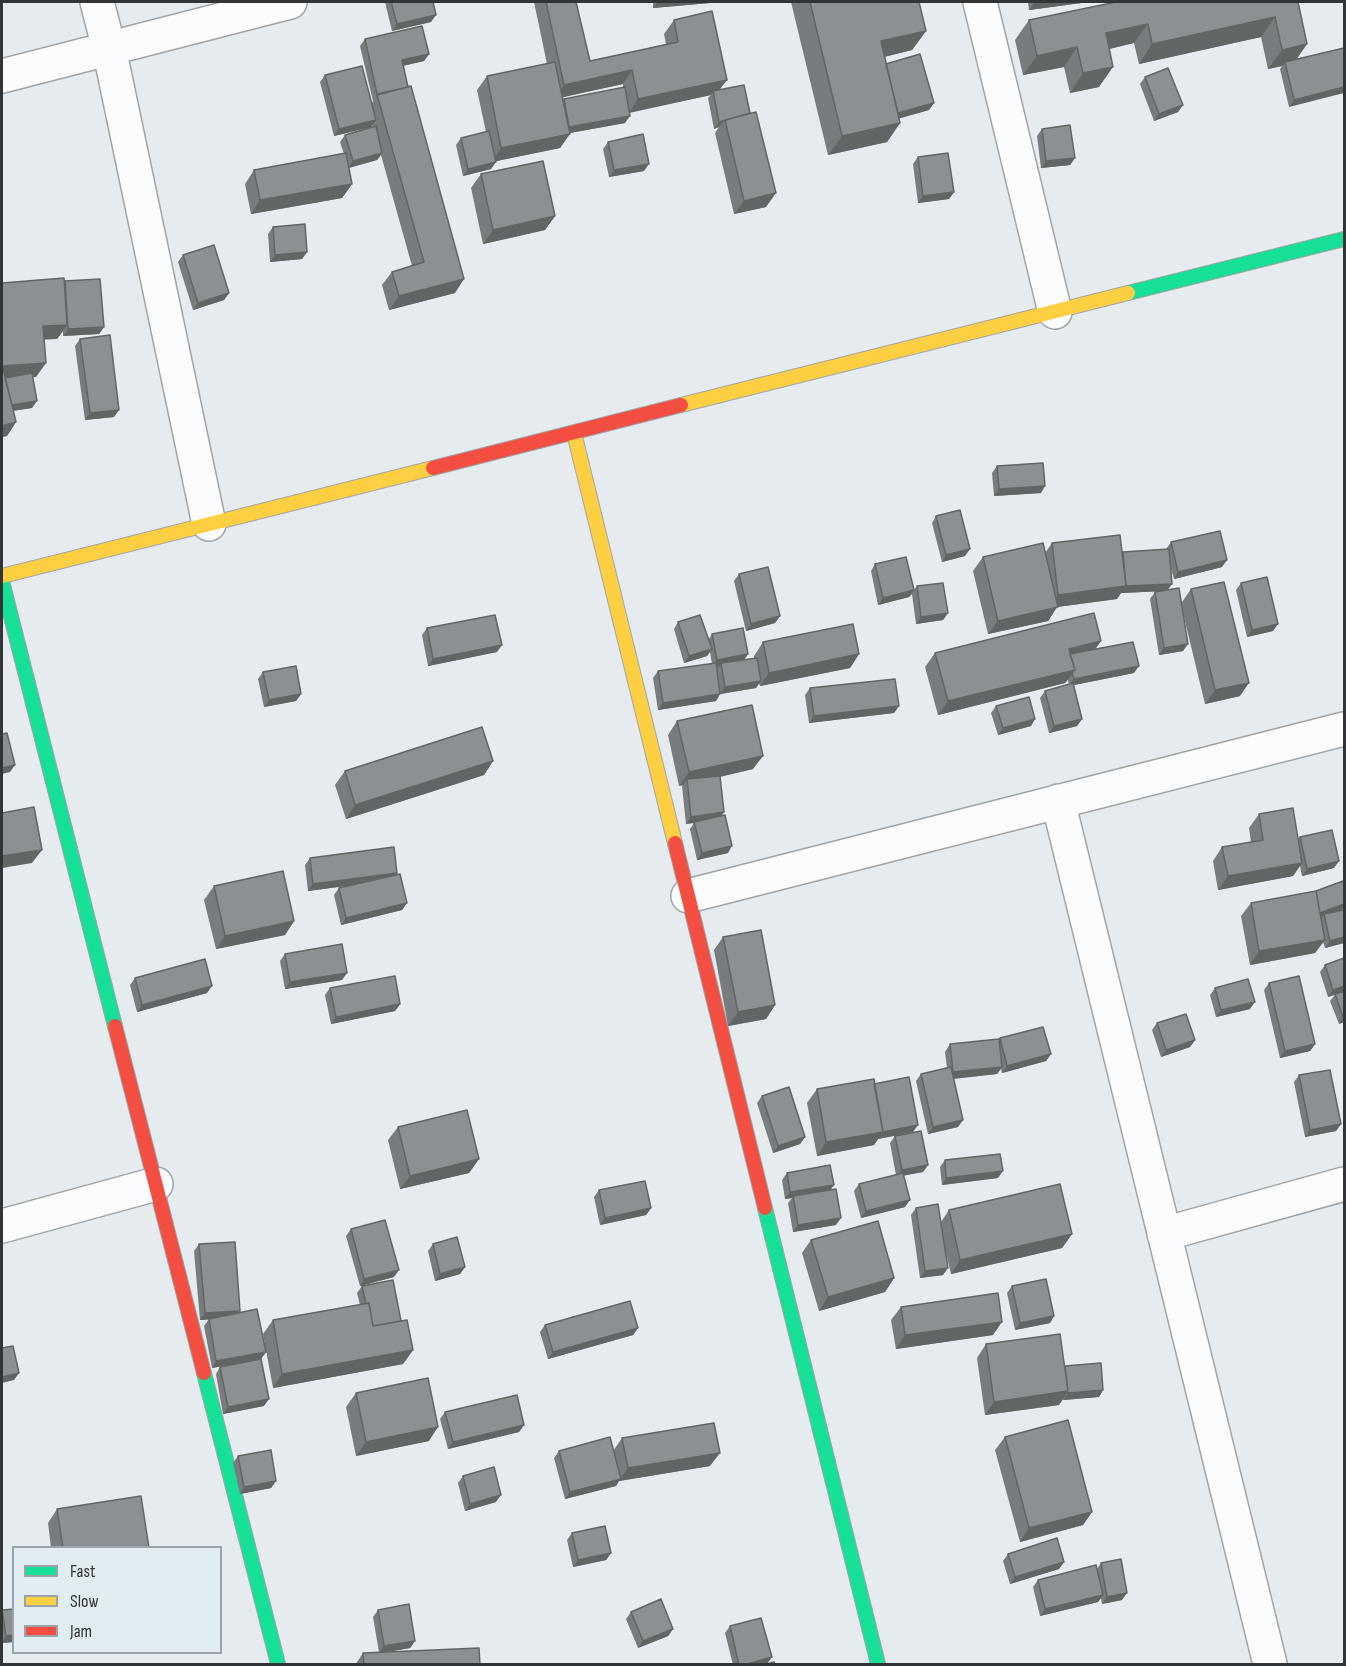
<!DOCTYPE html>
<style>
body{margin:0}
#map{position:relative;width:1346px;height:1666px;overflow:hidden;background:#e6ebef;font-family:"Sofia Sans Condensed",sans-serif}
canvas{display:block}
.frame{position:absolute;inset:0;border:3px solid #313537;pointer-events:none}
.legend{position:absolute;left:12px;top:1546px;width:210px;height:108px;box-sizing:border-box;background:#e2ecf3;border:2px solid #9ba3a8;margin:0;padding:8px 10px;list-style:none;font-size:18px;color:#313537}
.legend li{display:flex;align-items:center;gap:12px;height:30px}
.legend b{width:30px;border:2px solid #9ba3a8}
</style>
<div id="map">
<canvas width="1346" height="1666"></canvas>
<div class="frame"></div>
<ul class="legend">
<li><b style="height:8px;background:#16e098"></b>Fast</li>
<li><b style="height:8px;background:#ffcf43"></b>Slow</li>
<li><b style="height:8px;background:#f24e42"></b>Jam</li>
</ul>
</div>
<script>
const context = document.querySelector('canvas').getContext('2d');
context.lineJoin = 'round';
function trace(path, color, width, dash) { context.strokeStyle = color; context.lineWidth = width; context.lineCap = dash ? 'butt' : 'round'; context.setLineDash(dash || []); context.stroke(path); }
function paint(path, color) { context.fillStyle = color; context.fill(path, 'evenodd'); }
const street = new Path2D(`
 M97,2l12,46 100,476
 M980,2l75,310
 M2,76l288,-74
 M1058,801l212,863
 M688,896l656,-167
 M2,1226l154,-42
 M1164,1234l180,-50`);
const fast = new Path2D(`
 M1128,293l216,-54
 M2,581l113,445
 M765,1208l113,456
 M204,1373l74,291`);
const slow = new Path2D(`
 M681,405l447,-112
 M574,433l101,410
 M2,576l431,-108`);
const jam = new Path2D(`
 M433,468l248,-63
 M675,843l90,365
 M115,1026l89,347`);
trace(street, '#a0a4a6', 36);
trace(fast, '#a0a4a6', 16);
trace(slow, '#a0a4a6', 16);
trace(jam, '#a0a4a6', 16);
trace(street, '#fbfcfd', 33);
trace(fast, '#16e098', 14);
trace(slow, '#ffcf43', 14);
trace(jam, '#f24e42', 14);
paint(new Path2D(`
 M385,2h48l-2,20 -39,9z
 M534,2h42l14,59 76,-17 -2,-10 10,-14 46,70 46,117 -32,7 -19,-81 4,-6 -5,2 -6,-31 3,-3 -82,17 -4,11 -55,10 -10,15 -64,13 -5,8 -28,7 -7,-31 5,-7 25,-6 -9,-42 10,-14 60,-12zM623,84v3l-59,12 -1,1 -1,-3z
 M653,2h58l-1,1 -57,5z
 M791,2h128l7,29 -14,19 -28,7 2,7 48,39 -5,7 -30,8 1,5 -13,19 -59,13z
 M1028,2h61l-60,8z
 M1298,2l-2,57 48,-11 -55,59 -9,-38 2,-3 -14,3 -7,-32 -122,27 -5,-21 -25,6 -10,38 -29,6 -6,-26 -41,8 -8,-35 14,-20z
 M365,39l64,15 -5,7 -21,5 52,227 -66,17 -7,-25 10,-13 20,-6 -31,-111 -4,5 -28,8 3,16 -10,14 -91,16 -6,-30 9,-14 90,-16 -4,-12 5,-7 28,-8v-2l-2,2 -37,9 -14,-54 5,-7 47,28 1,-2 -13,-55z
 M1145,77l38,28 -5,7 -24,9 -14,-37z
 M1042,129l33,29 -5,7 -29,3 -4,-32z
 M608,142l36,29 -35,6 -6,-28z
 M918,157l36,35 -5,7 -31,4 -5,-39z
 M481,174l74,42 -10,14 -62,14 -12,-56z
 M273,227l34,25 -5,7 -32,3 -2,-28z
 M183,255l46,38 -5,7 -31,10 -15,-48z
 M65,281l39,46 -5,7 -36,2v-5l-6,8h-13l-8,38h-4v31l-19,3 3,11 -9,14 -5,1z
 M80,339l34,78 -29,3 -10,-74z
 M997,466l44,27 -47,3 -2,-23z
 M936,516l29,40 -23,6 -10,-39z
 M1171,542l51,25 -48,12 -4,-14 -3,25 15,12 9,-13 49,107 -35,8 -22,-91v38l-24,4 -9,-56 5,-7 6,-1 -40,2 -4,6 -60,8 -9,14 -60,13 -15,-63 10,-14 62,-4 7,-10 70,10 1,-1 43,-3z
 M875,564l39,26 3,-4 31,27 -5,7 -27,4 -4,-30 -3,3 -31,8 -7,-34z
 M739,574l41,42 -5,7 -29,8 -12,-50z
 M1241,583l32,48 -26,6 -11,-47z
 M678,622l31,17 3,-5 36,20 -4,6 10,-2v-2l9,-14 96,12 -9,14 -90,18 -1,-3 -3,5 -36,6 -4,7 -58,9 -5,-32 5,-7 54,-7 -2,-12 -3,4 -23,7 -10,-34z
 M427,628l70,24 -69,14 -6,-31z
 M1101,641l-6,8 39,24 -60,12 8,34 -5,7 -28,7 -9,-35 5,-7 24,-6 -1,-5 -3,3 -127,32 -13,-48 10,-14z
 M263,672l38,22 -5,7 -32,6 -6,-28z
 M810,688l89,18 -5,7 -85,10 -4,-28z
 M996,706l35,20 -33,9 -7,-22z
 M677,721l76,48 -33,8 4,35 -2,3 6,38 -31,7 -7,-31 4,-6 -8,1 -4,-38 1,-1 -4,1 -11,-51z
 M493,761l-9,14 -138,44 -11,-34 10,-14z
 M1259,814l39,25 2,-2 34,31 -32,8 -2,-10 -7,10 -75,14 -5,-29 9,-14 29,-5 -2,-14z
 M310,858l86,17 11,28 -5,7 -61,15 -7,-30 5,-7 6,-2 -37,5 -3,-26z
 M214,886l80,35 -9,14 -69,14 -12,-49z
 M1251,903l90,8 3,32 -19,5 -2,-6 -8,11 -65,12 -9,-49z
 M723,937l52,68 -9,14 -38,7 -14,-76z
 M285,954l57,26 -57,9 -5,-28z
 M1344,958v64l-5,2 -9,-23 5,-6 -7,2 -8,-25 5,-7z
 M135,978l72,15 -70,19 -7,-27z
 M1269,983l46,61 -5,7 -30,7 -16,-68z
 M330,988l70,16 -5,7 -64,13 -6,-29z
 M1215,988l35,21 -34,8 -6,-22z
 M1157,1023l38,17 -5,7 -29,10 -9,-27z
 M1000,1038l51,16 -5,7 -44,12 -1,-4 -4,5 -43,5 4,48 -30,7 -12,-53 5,-7 26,-6 -2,-16 5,-8 49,-4z
 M1299,1075l42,49 -5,7 -31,6 -11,-55z
 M874,1084l39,48 -35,7 -4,6 -57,11 -10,-53 10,-14z
 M762,1096l43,41 -5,7 -27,9 -16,-50z
 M398,1127l81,32 -10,14 -69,16 -12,-49z
 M895,1136l33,29 -5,7 -19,3 1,32 -44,11 -7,-27 5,-7 37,-9 -6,-32z
 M945,1160l53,18 -56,7 -2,-18z
 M787,1173l43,17 6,35 -43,7 -5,-29 4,-5 -7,1 -3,-19z
 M599,1190l52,18 -5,7 -46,10 -6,-28z
 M916,1208l25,14 8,-12 123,24 -10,14 -111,26 -7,-29 -1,30 -23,3 -9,-63z
 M351,1229l43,48 -34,9 -14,-50z
 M811,1240l83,38 -9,14 -66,19 -17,-58z
 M199,1244l39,69 28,39 -5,7 -49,9 -8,-42 5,-7 -9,1 -6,-69z
 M433,1244l32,23 -5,7 -25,7 -7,-30z
 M362,1286l39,35 12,29 -10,14 -130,24 -10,-54 10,-14 87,-15 -3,-12z
 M1012,1286l42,30 -4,7 -35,7 -8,-37z
 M901,1307l92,28 -97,14 -5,-29z
 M545,1325l93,3 -5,7 -85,24 -8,-27z
 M986,1344l79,22 38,24 -4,7 -36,3v-1l-4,6 -74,10 -8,-57z
 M220,1367l44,39 -41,8 -7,-40z
 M356,1393l73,48 -73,15 -10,-49z
 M445,1412l79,13 -5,7 -71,17 -8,-30z
 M1005,1437l87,75 -9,13 -63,17 -25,-92z
 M622,1438l88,28 -91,15 -3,5 -51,13 -11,-41 5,-7h54z
 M238,1456l38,25 -5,7 -31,6 -7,-31z
 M463,1476l33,26 -31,9 -7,-28z
 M57,1509l92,39h-98l-3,-25z
 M572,1533l39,20 -5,7 -33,7 -6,-27z
 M1008,1554l56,8 -5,7 -49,15 -7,-23z
 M1101,1563l21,37 -20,4 -1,-6 -3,4 -58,14 -7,-29 5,-7 59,-11z
 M2,1610l12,32 -12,1z
 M378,1610l37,31 -5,7 -22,4 92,13h-125l8,-12 16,-1 -6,-35z
 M631,1612l42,17 -5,7 -30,12 -12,-29z
 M730,1626l37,37 8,2h-42l-8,-32z`), '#787c7e');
paint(new Path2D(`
 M658,2h53l-1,1 -57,5z
 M1043,2h46l-60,8 5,-7z
 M436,15l-5,7 -39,9 5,-7z
 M1275,17l-14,20 -122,27 13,-20z
 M1148,24l-14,19 -42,10 14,-20z
 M926,31l-14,19 -45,11 14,-20z
 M1307,44l-13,19 -9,-1 -3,4 -14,3 14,-19z
 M1077,47l-13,20 -41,8 14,-19z
 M429,54l-5,7 -27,6 5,-7z
 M1113,67l-14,20 -29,6 13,-20z
 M632,70l-9,14 -68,15 9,-14z
 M727,80l-10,13 -4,-2 -2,4 -82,18 9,-14z
 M1344,87v6l-55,14 5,-7z
 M934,103l-5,7 -42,12 5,-7z
 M1183,105l-5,7 -24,9 5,-7z
 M630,116l-5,7 -61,11 5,-7z
 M376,120l-5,7 -37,9 5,-7z
 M724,120l-5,7 -5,2 5,-7z
 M900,123l-13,19 -59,13 14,-19z
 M570,134l-10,14 -68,14 9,-14z
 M382,153l-5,7 -29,8 5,-7z
 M1075,158l-5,7 -29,3 5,-7z
 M496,162l-5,7 -28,7 5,-7z
 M649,164l-5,7 -35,6 5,-7z
 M352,184l-10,14 -91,16 9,-14z
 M954,192l-5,7 -31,4 5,-7z
 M776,193l-10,14 -32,7 10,-13z
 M555,216l-10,14 -62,14 10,-14z
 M307,252l-5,7 -32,3 5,-7z
 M464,279l-9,14 -66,17 10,-14z
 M229,293l-5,7 -31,10 5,-7z
 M67,325l-10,14 -23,1 9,-14z
 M104,327l-5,7 -36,2 5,-7z
 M46,363l-10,14 -34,2v-13z
 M37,401l-5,7 -29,4 5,-7z
 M119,410l-5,7 -29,3 5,-7z
 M16,422l-9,14 -5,1v-11z
 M1045,486l-4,7 -47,3 5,-7z
 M970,549l-5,7 -23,6 4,-7z
 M1227,560l-5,7 -48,12 4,-7z
 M1172,584l-5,7 -46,2 -4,6 -60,8 -9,14 -60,13 10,-13 51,-12 9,-14 68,-9z
 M914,590l-5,7 -31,8 5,-7z
 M948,613l-5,7 -27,4 5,-7z
 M780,616l-5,7 -29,8 5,-7z
 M1278,624l-5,7 -26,6 5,-7z
 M1101,641l-10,14 -21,5 -1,-11z
 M1188,644l-5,7 -24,4 5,-7z
 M502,645l-5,7 -69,14 5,-7z
 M712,649l-5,7 -23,7 5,-7z
 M748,654l-5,7 -22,2 -1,3 -7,1 4,-7z
 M859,654l-9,14 -90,18 9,-13z
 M1139,666l-5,7 -65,13 5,-7z
 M1075,670l-10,13 -127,32 10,-14z
 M761,681l-5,7 -36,6 5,-7z
 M1249,683l-9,13 -35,8 10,-14z
 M301,694l-5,7 -32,6 5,-7z
 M720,694l-4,7 -58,9 5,-7z
 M899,706l-5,7 -85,10 5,-7z
 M1035,719l-4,7 -33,9 5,-7z
 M1082,719l-5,7 -28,7 5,-7z
 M763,756l-10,13 -66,15v-5l-4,6 -4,1 10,-14z
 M493,761l-9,14 -138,44 9,-14z
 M15,765l-5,7 -8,2v-6z
 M724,812l-5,7 -33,5 5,-7z
 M732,846l-4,7 -31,7 5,-7z
 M42,850l-10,13 -30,5v-12z
 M1339,861l-5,7 -32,8 5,-7z
 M1302,863l-9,13 -75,14 10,-14z
 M397,873l-5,7 -84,11 5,-7z
 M407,903l-5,7 -61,15 5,-7z
 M1344,904v5l-20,8v-3l-3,4 -8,3 4,-7z
 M294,921l-9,14 -69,14 9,-13z
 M1344,937v6l-19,5 5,-7z
 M1325,940l-10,13 -65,12 9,-14z
 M347,973l-5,7 -57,9 5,-7z
 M212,986l-5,7 -70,19 5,-7z
 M1344,986v5l-16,6 5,-7z
 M1255,1002l-5,7 -34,8 5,-7z
 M400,1004l-5,7 -64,13 5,-7z
 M775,1005l-9,14 -38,7 10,-14z
 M1343,1017h1v5l-5,2z
 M1195,1040l-5,7 -29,10 5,-7z
 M1315,1044l-5,7 -30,7 5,-7z
 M1051,1054l-5,7 -44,12 5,-7z
 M1002,1067l-5,7 -49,5 5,-7z
 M963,1120l-5,7 -30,7 5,-7z
 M1341,1124l-5,7 -31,6 5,-7z
 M918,1125l-5,7 -35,7 -4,6 -57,11 9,-14z
 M805,1137l-5,7 -27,9 5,-7z
 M479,1159l-10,14 -69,16 10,-13z
 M928,1165l-5,7 -26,5 5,-7z
 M1003,1171l-5,7 -56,7 4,-7z
 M834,1185l-5,7 -36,4 -1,2 -7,1 5,-7z
 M910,1200l-5,7 -44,11 5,-7z
 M651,1208l-5,7 -46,10 5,-7z
 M841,1218l-5,7 -43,7 5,-7z
 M1072,1234l-10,14 -111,26 9,-14z
 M465,1267l-5,7 -25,7 5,-7z
 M948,1268l-5,7 -23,3 5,-7z
 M399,1270l-5,7 -34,9 4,-7z
 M894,1278l-9,14 -66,19 9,-14z
 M240,1311l-5,7 -35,2 5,-7z
 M1054,1316l-4,7 -35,7 5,-7z
 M1002,1322l-9,13 -97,14 9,-14z
 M638,1328l-5,7 -85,24 5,-7z
 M413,1350l-10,14 -130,24 9,-14z
 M266,1352l-5,7 -49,9 4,-7z
 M19,1373l-5,7 -12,3v-6z
 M1103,1390l-4,7 -36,3 5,-7z
 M1068,1391l-9,14 -74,10 9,-13z
 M269,1399l-5,7 -41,8 5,-7z
 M524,1425l-5,7 -71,17 5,-7z
 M438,1427l-9,14 -73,15 10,-14z
 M720,1453l-10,13 -91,15 -3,5 -51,13 5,-7 50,-13 8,-11z
 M276,1481l-5,7 -31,6 4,-7z
 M501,1495l-5,7 -31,9 5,-7z
 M1092,1512l-9,13 -63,17 9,-14z
 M611,1553l-5,7 -33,7 5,-7z
 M1064,1562l-5,7 -49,15 5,-7z
 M1127,1593l-5,7 -20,4 5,-7z
 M1103,1595l-5,7 -58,14 5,-7z
 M673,1629l-5,7 -30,12 5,-7z
 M14,1635v7l-12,1 4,-7z
 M415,1641l-5,7 -31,5 5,-7z
 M772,1657l-5,7 -2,1h-21z`), '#626566');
const building = new Path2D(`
 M391,2h42l3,13 -39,9z
 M546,2h30l14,59 88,-19 -4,-22 38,-9 15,69 -89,19 -6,-29 -68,15z
 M810,2h109l7,29 -45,10 19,82 -58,13z
 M1116,2h182l9,42 -25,6 -7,-33 -123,27 -4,-20 -42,9 7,34 -30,6 -6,-26 -40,9 -8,-36z
 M422,26l7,28 -27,6 6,27 -31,7 -12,-55z
 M1344,48v39l-50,13 -9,-38z
 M920,54l14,49 -36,10 -12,-49z
 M555,62l15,72 -69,14 -14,-72z
 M362,66l14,54 -37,9 -14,-54z
 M1168,68l15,37 -24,9 -14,-37z
 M744,85l6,28 -31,9 -6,-31z
 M411,86l53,193 -65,17 -7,-24 32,-10 -47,-167z
 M625,87l5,29 -61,11 -5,-28z
 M756,112l20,81 -32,8 -19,-81z
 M1070,125l5,33 -29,3 -4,-32z
 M376,126l6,27 -29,8 -8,-26z
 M489,131l7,31 -28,7 -7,-31z
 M643,134l6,30 -35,6 -6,-28z
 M346,153l6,31 -92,16 -6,-30z
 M948,153l6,39 -31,4 -5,-39z
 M543,161l12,55 -62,14 -12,-56z
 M305,224l2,28 -32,3 -2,-28z
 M214,245l15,48 -31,10 -15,-48z
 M64,278l3,47 -24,1 3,37 -44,3v-83z
 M100,279l4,48 -36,2 -3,-48z
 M110,335l9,75 -29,3 -10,-74z
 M4,372l12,50 -14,4v-53z
 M32,373l5,28 -25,4 -7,-27z
 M1043,463l2,23 -46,3 -2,-23z
 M960,510l10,39 -24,6 -10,-39z
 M1220,531l7,29 -49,12 -7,-30z
 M1120,535l6,51 -68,9 -6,-52z
 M1043,543l15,64 -60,14 -15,-64z
 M1169,549l3,35 -47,2h1l-3,-34z
 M906,557l8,33 -31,8 -8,-34z
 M768,567l12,49 -29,8 -12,-50z
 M1267,577l11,47 -26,6 -11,-47z
 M1224,582l25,101 -34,7 -24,-101z
 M943,583l5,30 -27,4 -4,-31z
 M1179,588l9,56 -24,4 -9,-56z
 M1094,613l7,28 -32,8 6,21 -127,31 -13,-48z
 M495,615l7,30 -69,14 -6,-31z
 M700,615l12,34 -23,7 -11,-34z
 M853,624l6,30 -90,19 -6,-31z
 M743,628l5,26 -31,6 -5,-26z
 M1133,642l6,24 -65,13 -2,-6 3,-3 -5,-16z
 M757,658l4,23 -36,6 -4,-24z
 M716,663l4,31 -57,9 -5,-32z
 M296,666l5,28 -32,6 -6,-28z
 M895,679l4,27 -85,10 -4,-28z
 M1073,683l9,36 -28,7 -9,-35z
 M1029,697l6,22 -32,9 -7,-22z
 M752,705l11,51 -74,16 -12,-51z
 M482,727l11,34 -138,44 -10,-34z
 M7,733l8,32 -13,3v-34z
 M720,776l4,36 -33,5 -4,-38z
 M34,807l8,43 -40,6v-43z
 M1293,808l9,55 -74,13 -6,-29 41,-7 -4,-26z
 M725,815l7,31 -30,7 -8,-31z
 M1332,830l7,31 -32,8 -7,-32z
 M394,847l3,26 -84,11 -3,-26z
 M283,871l11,50 -69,15 -11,-50z
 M400,874l7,29 -61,15 -7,-30z
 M1343,881l1,3v20l-24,9 -4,-22z
 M1316,891l9,49 -66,11 -8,-48z
 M1344,910v27l-14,4 -6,-27z
 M761,930l14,75 -37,7 -15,-75z
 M342,944l5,29 -57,9 -5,-28z
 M1344,958v28l-11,4 -8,-25z
 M205,959l7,27 -70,19 -7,-27z
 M395,976l5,28 -64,13 -6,-29z
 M1299,976l16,68 -30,7 -16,-68z
 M1248,979l7,23 -34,8 -6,-22z
 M1344,991v26h-1l-8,-23z
 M1186,1014l9,26 -29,10 -9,-27z
 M1043,1027l8,27 -44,12 -7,-28z
 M999,1039l3,28 -49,5 -3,-28z
 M951,1067l12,53 -30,7 -12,-53z
 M1330,1070l11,54 -31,6 -11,-55z
 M909,1077l9,48 -35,7 -9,-48z
 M874,1079l9,53 -57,10 -9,-53z
 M789,1087l16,50 -27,9 -16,-50z
 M467,1110l12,49 -69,17 -12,-49z
 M921,1131l7,34 -26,5 -7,-34z
 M1000,1154l3,17 -57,7 -1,-18z
 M830,1165l4,20 -44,7 -3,-19z
 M903,1173l7,27 -44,11 -7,-27z
 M645,1181l6,27 -46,10 -6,-28z
 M1060,1184l12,50 -112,26 -11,-50z
 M836,1189l5,29 -43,7 -5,-29z
 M938,1204l10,64 -23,3 -9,-63z
 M385,1220l14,50 -35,9 -13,-50z
 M878,1221l16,57 -66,19 -17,-57z
 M457,1237l8,30 -25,7 -7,-30z
 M235,1242l5,69 -35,2 -6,-69z
 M1046,1279l8,37 -34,7 -8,-37z
 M393,1280l8,41 -28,5 -4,-23 -3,1 -4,-18z
 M998,1293l4,29 -97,13 -4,-28z
 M630,1301l8,27 -85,24 -8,-27z
 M369,1303l4,23 34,-6 6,30 -131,24 -9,-54z
 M257,1309l9,43 -50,9 -7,-42z
 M1060,1334l8,57 -74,11 -8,-58z
 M13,1346l6,27 -17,4v-29z
 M261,1359l8,40 -41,8 -8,-40z
 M1101,1363l2,27 -35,3 -1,-2h1l-3,-25z
 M428,1378l10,49 -72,15 -10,-49z
 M517,1395l7,30 -71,17 -8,-30z
 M1068,1420l24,92 -63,16 -24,-91z
 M714,1423l6,30 -92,15 -6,-30z
 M610,1437l11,42 -51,13 -11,-41z
 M271,1450l5,31 -32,6 -6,-31z
 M494,1467l7,28 -31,9 -7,-28z
 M141,1496l8,52h-86l-6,-39z
 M605,1526l6,27 -33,7 -6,-27z
 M1057,1538l7,24 -49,15 -7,-23z
 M1121,1559l6,34 -20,4 -6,-34z
 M1096,1565l7,30 -58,14 -7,-29z
 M661,1599l12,30 -30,12 -12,-29z
 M409,1604l6,37 -31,5 -6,-36z
 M14,1609v26l-8,1 -4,-26z
 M761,1618l11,39 -28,8h-5l-9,-39z
 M479,1648l1,17h-116l-1,-12z
 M774,1662l1,3h-12z`);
paint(building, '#8c9092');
trace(building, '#626566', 1.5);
</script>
